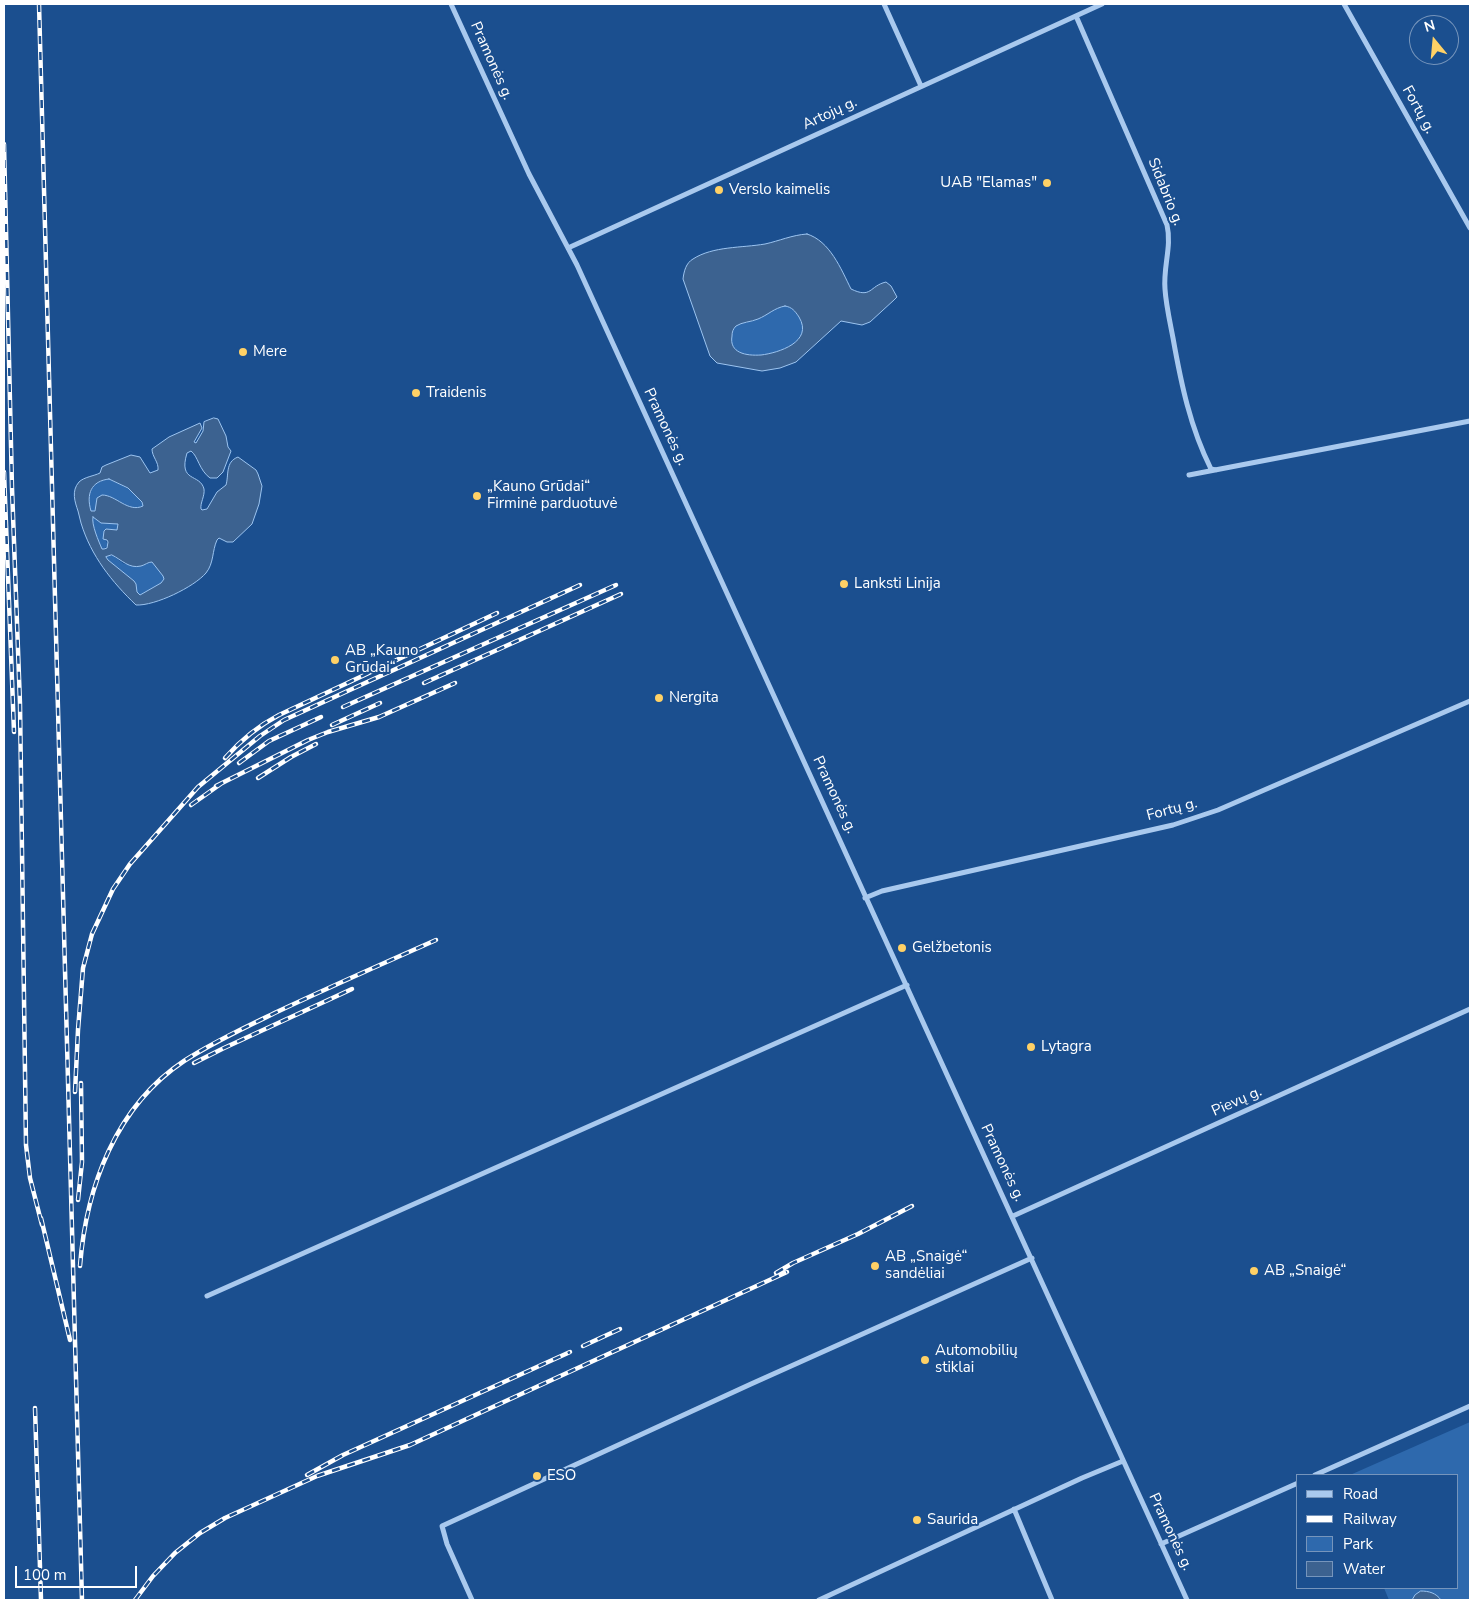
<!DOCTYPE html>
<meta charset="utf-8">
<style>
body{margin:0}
#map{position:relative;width:1474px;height:1604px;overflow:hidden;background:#1b4f8f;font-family:"Nunito Sans",sans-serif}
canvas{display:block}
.frame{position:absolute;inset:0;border:5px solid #fff;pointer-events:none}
.legend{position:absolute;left:1296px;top:1474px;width:162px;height:115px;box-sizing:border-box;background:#1b4f8f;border:1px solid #7695bc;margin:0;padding:6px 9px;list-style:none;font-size:15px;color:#fff}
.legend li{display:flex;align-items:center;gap:10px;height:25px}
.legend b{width:25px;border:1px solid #7695bc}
.north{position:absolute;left:1409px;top:15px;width:50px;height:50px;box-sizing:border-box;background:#1b4f8f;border:1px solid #7695bc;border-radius:50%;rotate:343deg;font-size:14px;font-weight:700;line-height:20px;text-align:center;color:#fff}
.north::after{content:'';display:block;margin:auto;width:18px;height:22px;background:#ffd166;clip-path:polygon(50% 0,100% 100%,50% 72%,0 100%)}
.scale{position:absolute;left:15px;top:1566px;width:122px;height:22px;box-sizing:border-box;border:2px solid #fff;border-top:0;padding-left:6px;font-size:15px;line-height:18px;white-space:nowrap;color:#fff;-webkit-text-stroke:4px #1b4f8f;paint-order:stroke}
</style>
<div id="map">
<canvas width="1474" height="1604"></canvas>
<div class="frame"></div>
<ul class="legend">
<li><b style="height:6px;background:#a9c9ee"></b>Road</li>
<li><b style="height:6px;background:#fff"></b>Railway</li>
<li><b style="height:14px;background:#2e69ad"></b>Park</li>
<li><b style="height:14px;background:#3c6290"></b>Water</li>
</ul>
<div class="north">N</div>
<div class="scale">100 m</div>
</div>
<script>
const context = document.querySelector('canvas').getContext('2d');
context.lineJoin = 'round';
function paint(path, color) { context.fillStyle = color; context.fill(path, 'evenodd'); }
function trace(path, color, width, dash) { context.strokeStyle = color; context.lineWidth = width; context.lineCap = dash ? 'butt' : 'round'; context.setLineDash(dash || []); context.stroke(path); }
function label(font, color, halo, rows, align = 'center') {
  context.font = font + ' "Nunito Sans",sans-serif'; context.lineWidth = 4; context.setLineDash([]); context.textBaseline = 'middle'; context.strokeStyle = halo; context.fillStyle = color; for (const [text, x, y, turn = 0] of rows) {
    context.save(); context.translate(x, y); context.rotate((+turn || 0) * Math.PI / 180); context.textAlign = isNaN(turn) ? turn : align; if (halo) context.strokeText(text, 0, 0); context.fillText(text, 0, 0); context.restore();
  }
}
paint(new Path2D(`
 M785,306c7,1 10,5 14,11 16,25 -21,36 -38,38 -15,1 -32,-1 -29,-19 0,-4 1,-7 4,-10 6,-4 16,-4 22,-7 10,-5 16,-11 27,-13z
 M109,479c12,7 30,12 34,27l-7,2 -5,-1 -25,-12 -10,6v7l-2,3h-3c-4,-17 0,-29 18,-32z
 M93,517l8,6 17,1 -1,6h-8l-4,9 3,6 -4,4h-2c-3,-7 -11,-26 -9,-32z
 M112,555l12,9 19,1 10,-3 10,14 1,3 -3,4 -21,12 -3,-2 -3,-12 -26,-21 -2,-3z
 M1470,1422v178h-81l-5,-12h74v-113h-108z`), '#2e69ad');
const water = new Path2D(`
 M807,234c23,7 34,35 44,55 21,10 18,-3 35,-7l5,4 6,11 -3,3 -24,22 -8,3 -21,-4 -45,41 -16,6 -18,3 -45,-8 -7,-7 -27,-77c1,-8 3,-16 10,-20 20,-13 49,-11 72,-15 14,-3 27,-9 42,-10zM785,306c7,1 10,5 14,11 15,25 -21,36 -38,38 -15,1 -32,-2 -29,-19 0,-4 1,-7 4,-10 6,-4 15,-4 22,-7 10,-4 16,-11 27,-13z
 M214,418l4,1 8,17 2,11 3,4 -8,21 -6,6h-7c-11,-8 -12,-22 -19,-27l-4,2c-9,30 13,20 17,36 1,7 -4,14 -3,20l1,1 5,-1 10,-17 9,-7c3,-10 -1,-23 12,-28l18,13 2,4 4,12 -3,18 -7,20 -19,18h-6l-8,-4 -2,2c-5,11 -3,23 -11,33 -12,14 -51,33 -70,32 -24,-23 -45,-49 -55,-82 -1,-4 -2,-8 -3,-12 -3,-9 -7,-20 1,-29 5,-5 15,-6 21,-9l2,-6 4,-2 25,-10 9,2 10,16 8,-3c1,-8 -6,-13 -6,-21l17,-12 31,-14 2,5 -8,14 2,1 7,-12 1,-9zM109,479l19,9 14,14 1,4c-15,7 -27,-11 -41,-11l-5,3 -2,13h-4c-5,-17 0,-30 18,-32zM93,517l8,6 17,1 -1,6 -11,-1 -2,2 -1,8 4,1 1,2 -1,6 -3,1h-2c-3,-7 -11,-25 -9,-32zM112,555c10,5 17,14 29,11 4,-1 7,-4 11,-4l11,14 1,3 -3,4 -21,12 -3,-3 -1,-8 -2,-3 -26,-21 -2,-3z
 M1421,1591c8,0 15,2 20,9h-29l3,-5z`);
paint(water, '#3c6290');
trace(water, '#9cc4f0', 1);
trace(new Path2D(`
 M451,4l78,170 48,91 610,1335
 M884,4l37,82
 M1344,4l126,224
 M1076,16l91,209c5,21 -4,42 -2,64 1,16 5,33 8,49 8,45 17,89 38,131l5,1
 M568,248l534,-244
 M1189,475l281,-54
 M865,898l17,-7 291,-66 45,-15 252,-109
 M1013,1216l457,-207
 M207,1296l700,-311
 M1315,1475l155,-69
 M1014,1509l38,91
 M1161,1544l137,-61
 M472,1600l-25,-56 -5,-18 309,-142 281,-126
 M819,1600l263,-122 41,-17`), '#a9c9ee', 5);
const rail = new Path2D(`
 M39,4l43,1596
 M4,144l8,344 8,216 6,441 4,33 12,47
 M4,472l10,260
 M424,683l197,-89
 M343,707l273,-122
 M332,725l48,-22
 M225,758c15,-17 33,-32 54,-43l218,-102
 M239,763l30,-22 52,-24
 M258,778l33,-21 25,-13
 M216,786l92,-46 20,-8 51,-15 76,-34
 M191,805l31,-22
 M194,1063l30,-15 128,-59
 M75,1092l3,-62 5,-62 9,-34 21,-45 17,-25 68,-77 62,-51 24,-16 296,-135
 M78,1200l4,-38 -1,-79
 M41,1218l29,122
 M80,1266c6,-79 36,-160 104,-205 31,-20 64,-35 97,-51 51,-24 103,-47 155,-70
 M776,1273l17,-10 65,-29 54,-28
 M583,1346l37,-17
 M35,1408l6,192
 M307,1475l36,-20 227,-103
 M135,1600l18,-24 22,-23 25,-20 25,-15 92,-42 93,-31 377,-173`);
trace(rail, '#fff', 4.5);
trace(rail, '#1b4f8f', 2.5, [8]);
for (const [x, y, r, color] of [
 [1047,183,5,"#ffd166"],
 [719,190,5,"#ffd166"],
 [243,352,5,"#ffd166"],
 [416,393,5,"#ffd166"],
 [477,496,5,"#ffd166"],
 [844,584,5,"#ffd166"],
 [335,660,5,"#ffd166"],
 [659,698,5,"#ffd166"],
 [902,948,5,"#ffd166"],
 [1031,1047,5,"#ffd166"],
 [875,1266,5,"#ffd166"],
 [1254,1271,5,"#ffd166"],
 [925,1360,5,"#ffd166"],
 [537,1476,5,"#ffd166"],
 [917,1520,5,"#ffd166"]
]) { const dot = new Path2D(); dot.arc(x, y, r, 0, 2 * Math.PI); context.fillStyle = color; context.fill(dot); trace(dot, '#1b4f8f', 2); }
label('15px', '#fff', '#1b4f8f', [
 ["Pramonės g.",491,61,66],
 ["Fortų g.",1418,110,61],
 ["Artojų g.",830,114,-25],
 ["Sidabrio g.",1165,192,68],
 ["Pramonės g.",665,427,65],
 ["Pramonės g.",834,795,65],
 ["Fortų g.",1172,810,-15],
 ["Pievų g.",1237,1102,-24],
 ["Pramonės g.",1002,1163,65],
 ["Pramonės g.",1170,1532,65]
]);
label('15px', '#fff', '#1b4f8f', [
 ["UAB \"Elamas\"",1037,183,"right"],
 ["Verslo kaimelis",729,190],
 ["Mere",253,352],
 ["Traidenis",426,393],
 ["„Kauno Grūdai“",487,487],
 ["Firminė parduotuvė",487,504],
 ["Lanksti Linija",854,584],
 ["AB „Kauno",345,651],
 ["Grūdai“",345,668],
 ["Nergita",669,698],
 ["Gelžbetonis",912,948],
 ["Lytagra",1041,1047],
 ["AB „Snaigė“",885,1257],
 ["sandėliai",885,1274],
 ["AB „Snaigė“",1264,1271],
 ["Automobilių",935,1351],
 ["stiklai",935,1368],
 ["ESO",547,1476],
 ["Saurida",927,1520]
], 'left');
</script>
